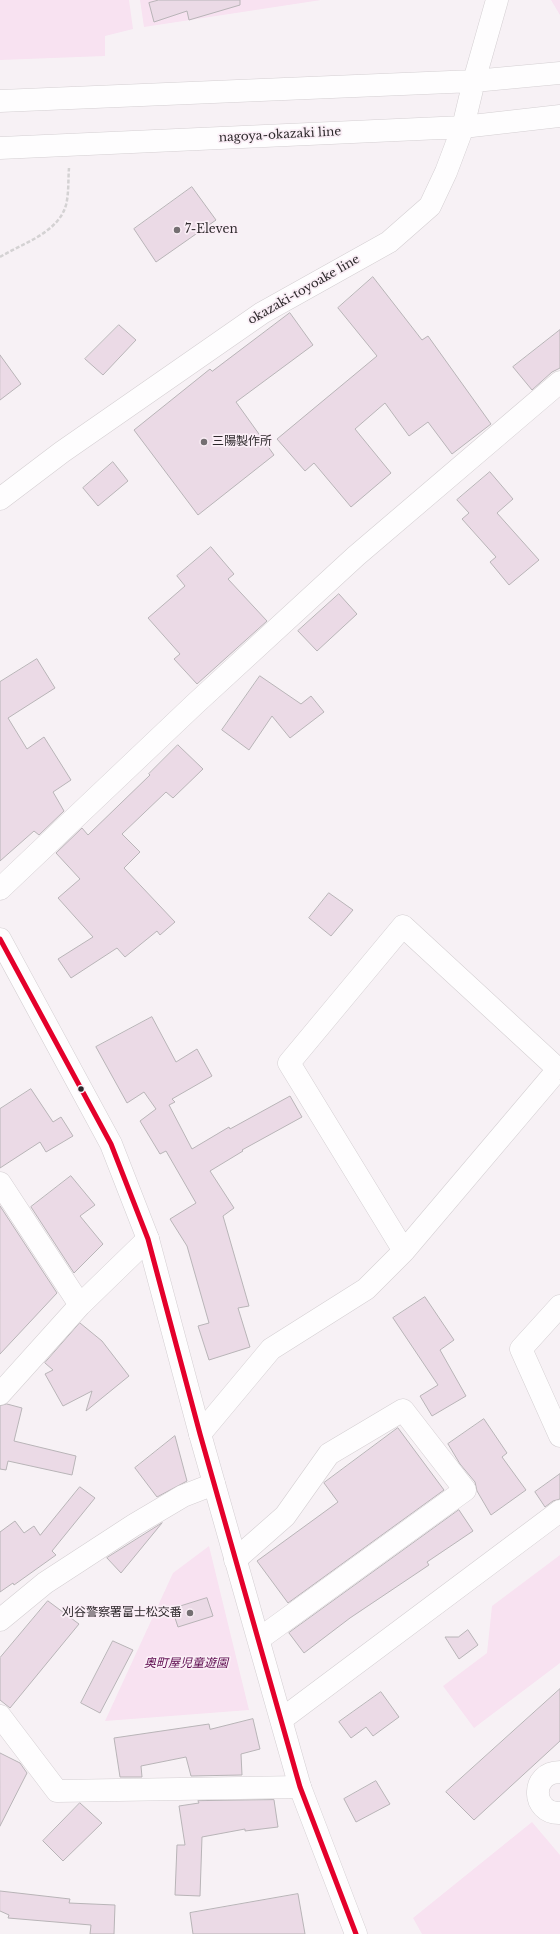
<!DOCTYPE html>
<meta charset="utf-8">
<style>
body{margin:0}
canvas{display:block;background:#f7f1f5}
</style>
<canvas width="560" height="1934"></canvas>
<script>
const context = document.querySelector('canvas').getContext('2d');
context.lineJoin = 'round';
function paint(path, color) { context.fillStyle = color; context.fill(path, 'evenodd'); }
function trace(path, color, width, dash) { context.strokeStyle = color; context.lineWidth = width; context.lineCap = dash ? 'butt' : 'round'; context.setLineDash(dash || []); context.stroke(path); }
function label(font, color, halo, rows, align = 'center') {
  context.font = font + ' "Libre Baskerville","Noto Sans JP",serif'; context.lineWidth = 3.5; context.setLineDash([]); context.textBaseline = 'middle'; context.strokeStyle = halo; context.fillStyle = color; for (const [text, x, y, turn = 0] of rows) {
    context.save(); context.translate(x, y); context.rotate((+turn || 0) * Math.PI / 180); context.textAlign = isNaN(turn) ? turn : align; if (halo) context.strokeText(text, 0, 0); context.fillText(text, 0, 0); context.restore();
  }
}
paint(new Path2D(`
 M0,0h129l4,29 -28,7v20l-105,4z
 M140,0h181l-177,27z
 M551,0h9v15z
 M209,1546l40,164 -144,11 68,-148z
 M560,1555v108l-86,65 -31,-42 44,-33 5,-47z
 M532,1822l28,33v79h-138l-9,-16z`), '#f8e2f1');
const building = new Path2D(`
 M159,0h81v5l-51,15 -2,-9 -33,11 -5,-19z
 M192,187l24,33 -60,42 -22,-33z
 M373,277l49,63 6,-4 63,88 -39,30 -24,-32 -19,14 -24,-33 -30,26 36,44 -40,34 -37,-44 -9,8 -28,-32 100,-83 -39,-48z
 M290,313l23,32 -77,57 38,53 -76,60 -64,-85 76,-61 2,2z
 M119,325l17,15 -33,35 -18,-16z
 M560,330v38l-8,4 -20,18 -19,-23z
 M0,355l21,29 -21,16z
 M113,462l15,19 -30,25 -15,-18z
 M490,472l23,27 -16,14 42,47 -30,25 -19,-23 6,-5 -34,-38 7,-6 -12,-13z
 M211,547l23,27 -6,5 39,42 -70,63 -23,-25 6,-5 -32,-36 37,-32 -8,-10z
 M339,594l18,20 -40,37 -19,-20z
 M37,659l18,29 -47,30 19,31 17,-12 27,43 -18,12 11,19 -25,24 -5,-4 -34,30v-179z
 M260,676l41,28 10,-8 13,16 -34,26 -18,-22 -23,34 -27,-20z
 M178,745l25,24 -30,29 -7,-6 -44,42 18,18 -16,16 51,54 -15,13 -3,-4 -32,26 -8,-9 -46,30 -13,-19 35,-22 -35,-39 22,-19 -24,-26 26,-25 6,7 62,-60 -1,-1z
 M329,893l24,17 -22,26 -22,-18z
 M152,1017l24,45 21,-13 15,27 -40,23 3,3 -6,3 23,44 37,-22 1,2 60,-33 12,21 -60,33 1,1 -33,20 24,37 -11,8 26,90 -11,2 12,39 -41,13 -11,-34 11,-3 -22,-77 -17,-27 26,-16 -30,-52 -6,3 -20,-33 16,-12 -12,-17 -17,11 -31,-56z
 M31,1089l22,33 8,-5 12,19 -27,16 -6,-10 -40,26v-59z
 M71,1176l24,29 -15,11 23,28 -29,29 -43,-66z
 M0,1206l57,87 -57,61z
 M425,1297l29,43 -14,10 26,46 -34,20 -12,-20 18,-11 -45,-67z
 M80,1323l22,18 27,35 -43,35 6,-20 -29,15 -18,-32 8,-4 -8,-7z
 M7,1404l15,4 -8,33 62,15 -4,19 -64,-14 -2,9 -6,-1v-63z
 M484,1419l23,34 -5,4 24,33 -35,25 -14,-24 -2,-9 -15,-18 -12,-20z
 M398,1428l46,62 -156,113 -31,-42 81,-59 -14,-19z
 M175,1436l12,45 -30,16 -22,-29z
 M560,1474v25l-7,2 -8,6 -10,-15z
 M80,1487l15,11 -43,53 4,4 -42,30 -1,-2 -13,9v-60l15,-11 9,12 10,-7 6,9z
 M459,1510l14,21 -46,31 2,3 -79,53 -46,35 -15,-20z
 M162,1523l-41,50 -14,-15z
 M207,1598l6,18 -35,11 -6,-18z
 M48,1601l31,23 -69,84 -10,-8v-42z
 M468,1630l10,15 -19,14 -14,-22h13z
 M113,1641l20,9 -33,63 -19,-10z
 M560,1689v52l-86,79 -28,-28z
 M381,1692l18,25 -26,19 -7,-9 -15,11 -12,-16z
 M253,1719l7,30 -19,5 1,21 -51,1 -5,-19 -45,9 1,11h-22l-6,-39 95,-14 1,5z
 M0,1753l20,10 7,10 -27,53z
 M376,1781l14,23 -34,18 -12,-23z
 M274,1800l4,27 -33,4v-2l-43,8 -2,59 -25,-1 2,-50h8l-6,-39 20,-3 -1,-2z
 M80,1803l22,20 -39,38 -20,-20z
 M0,1891l70,8 -1,4 46,2 -1,29h-24l1,-9 -83,-7 1,-3 -9,-4z
 M298,1894l7,40h-112l-3,-21z`);
paint(building, '#ebdae6');
trace(building, '#b8b4b7', 1);
const minor = new Path2D(`
 M0,889l195,-185 161,-148 204,-174
 M0,1183l80,122
 M404,1251l-115,-188 114,-137 155,143
 M560,1306l-39,43 39,87
 M0,1394l80,-89 68,-66
 M200,1434l71,-85 95,-60 38,-38 156,-184
 M235,1560l50,-44 44,-62 74,-44 62,80 -206,149
 M0,1620l45,-37 89,-58 49,-29 31,-12
 M0,1716l57,75 243,-4
 M282,1719l278,-208
 M560,1772c-30,0 -29,42 0,41`);
const major = new Path2D(`
 M0,101l474,-20 86,-8
 M0,148l463,-21 97,-11
 M0,499l62,-47 200,-139 127,-71 41,-36 16,-34 17,-45 11,-46 23,-81
 M0,939l111,205 37,95 52,195 100,353 56,147`);
trace(minor, '#d4cfd2', 23);
trace(major, '#d4cfd2', 23);
trace(new Path2D(`
 M0,257c23,-14 58,-24 66,-52 3,-12 2,-25 3,-37`), '#d4d2d3', 2.5, [4, 2]);
trace(minor, '#fefdfe', 22);
trace(major, '#fefdfe', 22);
trace(new Path2D(`
 M0,939l111,205 37,95 52,195 100,353 56,147`), '#e4002b', 5);
for (const [x, y, r, color] of [
 [177,230,4,"#746f72"],
 [204,442,4,"#746f72"],
 [81,1089,3.5,"#2e292c"],
 [190,1613,4,"#746f72"]
]) { const dot = new Path2D(); dot.arc(x, y, r, 0, 2 * Math.PI); context.fillStyle = color; context.fill(dot); trace(dot, '#faeef6', 1.5); }
label('12px', '#2e292c', '#faeef6', [
 ["nagoya-okazaki line",280,135,-3],
 ["okazaki-toyoake line",304,290,-30]
]);
label('12px', '#2e292c', '#faeef6', [
 ["7-Eleven",185,230],
 ["三陽製作所",212,442],
 ["刈谷警察署富士松交番",182,1613,"right"]
], 'left');
label('italic 12px', '#5d0a4e', '#faeef6', [
 ["奥町屋児童遊園",186,1664]
]);
</script>
